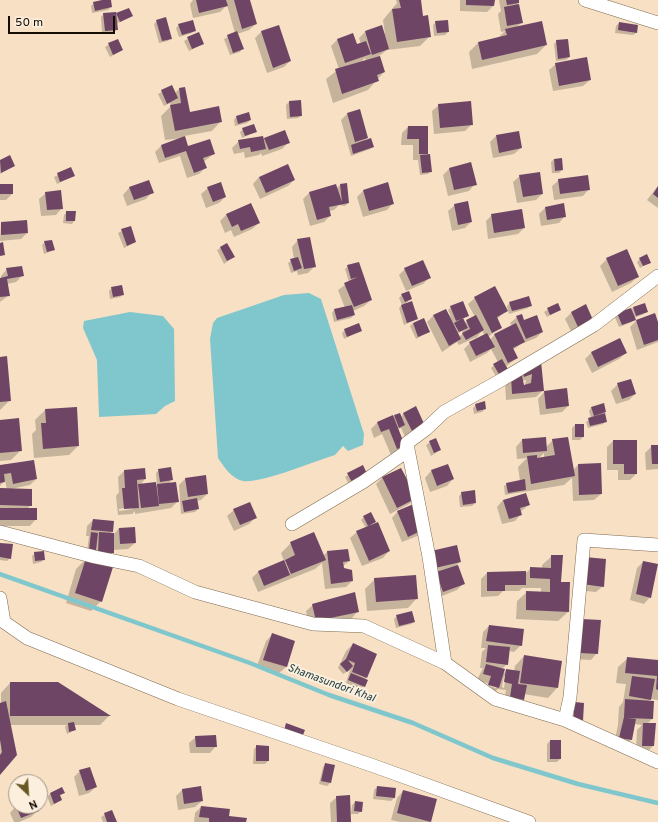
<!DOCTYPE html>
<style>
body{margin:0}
#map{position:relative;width:658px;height:822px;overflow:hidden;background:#f7e0c4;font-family:Overpass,sans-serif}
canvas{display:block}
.north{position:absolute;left:8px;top:774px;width:40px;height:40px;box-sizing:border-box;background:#fdefde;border:1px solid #a09587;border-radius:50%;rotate:155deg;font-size:11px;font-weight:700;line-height:16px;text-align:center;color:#150d04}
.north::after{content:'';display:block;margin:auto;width:14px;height:18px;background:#665724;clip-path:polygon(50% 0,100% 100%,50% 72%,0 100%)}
.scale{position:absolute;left:8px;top:16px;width:107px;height:18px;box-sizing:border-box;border:2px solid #150d04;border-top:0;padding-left:5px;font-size:12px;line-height:14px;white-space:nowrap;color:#150d04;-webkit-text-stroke:3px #fdefde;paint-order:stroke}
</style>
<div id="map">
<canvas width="658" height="822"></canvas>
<div class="north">N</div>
<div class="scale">50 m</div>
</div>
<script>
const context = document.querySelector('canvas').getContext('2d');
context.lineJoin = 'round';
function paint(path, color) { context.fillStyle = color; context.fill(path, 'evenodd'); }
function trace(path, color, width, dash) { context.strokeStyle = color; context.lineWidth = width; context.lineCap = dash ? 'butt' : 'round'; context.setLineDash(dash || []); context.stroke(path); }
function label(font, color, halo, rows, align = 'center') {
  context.font = font + ' Overpass,sans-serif'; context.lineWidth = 4; context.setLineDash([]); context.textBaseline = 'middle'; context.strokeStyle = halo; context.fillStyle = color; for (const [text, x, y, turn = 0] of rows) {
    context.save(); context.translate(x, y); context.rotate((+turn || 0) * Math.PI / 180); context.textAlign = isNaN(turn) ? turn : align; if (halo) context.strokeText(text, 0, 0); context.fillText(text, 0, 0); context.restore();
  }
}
paint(new Path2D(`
 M309,293l12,6 43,135 -1,11 -15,6 -5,-5 -8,9c-20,6 -75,29 -92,26 -11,-2 -19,-14 -25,-23l-8,-119 3,-16 4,-5 67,-23z
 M130,312l33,4 11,13 1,72 -10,5 -9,8 -57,3 -2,-57 -14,-32 1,-7z`), '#7fc7cd');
paint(new Path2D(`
 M110,0l1,7 -3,3 -16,3 -1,-7 3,-3z
 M193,0h56l7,24 -7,6 -12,4 5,15 -2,3 -10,3 -6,-16 11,-6 -8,-28 -7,7 -27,6 -3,-14z
 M396,0h24l2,17 8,19 -10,10 -33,4 -8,6 5,16 -16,18 -35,13 -7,-24 13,-10 -8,-23 6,-6 16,-6 4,11 4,-1 -2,-6 6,-6 16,-5 4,7 -2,-14 14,-17zM365,58l1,3 -6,2z
 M460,0h34l-1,6 -6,6 -27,-1z
 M499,0h19v3l-2,3 5,17 -4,4 29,18 -9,9 -65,15 -3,-17 9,-9 19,-4 8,-8 -4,1 -3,-18 3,-3z
 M104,14l11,2 2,-2 15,2 -16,8 1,5 -3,3 -12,1 -1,-16z
 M157,21l13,17 -2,3 -9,2 -5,-19z
 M436,22l12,10 -3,3 -11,1 -1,-11z
 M619,23l17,10 -3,2 -18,-2 1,-7z
 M179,25l16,5 -3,3 -13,4 -3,-9z
 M278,26l12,35 -6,6 -17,6 -12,-35 6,-6z
 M199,33l4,11 -14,7 -5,-10z
 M117,40l5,10 -12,7 -5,-10z
 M557,41l12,16 -3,3 -10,1 -2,-17z
 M556,64l34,16 -7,6 -30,5 -4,-21z
 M172,86l3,7 4,-4 10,24 32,8 -9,10 -28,5 4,11 26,7 -11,8 2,6 -6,6 -12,4 -7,-22 -21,7 -4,-11 6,-6 23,-8 -19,2 -4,-24 10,-10 -1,-3 -6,3 -6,-12z
 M300,101l1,14 -3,3 -11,1 -1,-14 3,-3z
 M439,105l33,19 -7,7 -31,3 -2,-23z
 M359,111l8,27 -4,4 10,5 -3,2 -19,7 -10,-36 6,-6z
 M236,117l14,3 -3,3 -12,3 -1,-6z
 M408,127h19v26l-3,3 7,15 -3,3 -8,1 -2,-15h-5v-15h-12l1,-12z
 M243,129l13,2 -14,7 -2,-6z
 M496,136l25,12 -7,6 -21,4 -3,-16z
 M265,138l24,4 -7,7 -20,7 -1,-3 -2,2 -14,3 -1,-6 -10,2 -2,-6 7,-7z
 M9,156l5,9 -14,9v-13z
 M554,159l8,11 -3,3h-7l-1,-11z
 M470,164l5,20 -6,7 -21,5 -5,-21 6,-6z
 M70,169l3,7 -16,8 -3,-7z
 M520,176l22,18 -6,6 -19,3 -4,-21z
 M259,177l35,3 -6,6 -28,13 -7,-15z
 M559,180l30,9 -6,7 -29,4 -2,-14z
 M148,181l4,11 -6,7 -19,7 -4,-11 6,-7z
 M387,183l6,20 -6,7 -24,7 -6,-20 6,-6z
 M0,185l12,9 -6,6h-6z
 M340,185l8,18 -3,3 -6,-1 -5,5 -5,1 1,5 -6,6 -14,4 -7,-27 6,-6 28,-5z
 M658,186v22l-11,-8z
 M208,188l17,9 -6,6 -13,5 -5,-14z
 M46,193l16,15 -6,7 -15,1 -2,-17z
 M455,205l16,17 -6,6 -13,3 -4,-20z
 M545,208l20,8 -6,7 -18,3 -2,-12z
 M67,212l7,9 -2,3 -9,-1 1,-8z
 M227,214l32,9 -7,6 -18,8 -3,-7 -6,3 -5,-12z
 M492,215l32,13 -6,6 -30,5 -2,-18z
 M26,221l1,12 -6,6 -21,2 1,-18z
 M130,227l5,15 -11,6 -6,-15z
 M298,240l17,26 -7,7 -10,2 -1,-4 -6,2 -3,-10 6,-4 -2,-12z
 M45,242l9,8 -10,4 -2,-9z
 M227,244l6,13 -9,7 -7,-14z
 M607,259l31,17 -7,7 -19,9 -12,-26z
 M640,259l10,3 -10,6 -3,-6z
 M358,263l13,37 -7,6 -11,5 1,4 -3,3 -17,4 -2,-9 2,-3 11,-2 -7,-18 11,-8 -4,-13 3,-3z
 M7,269l15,7 -6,6 -9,2 2,11 -9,7 1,-26z
 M405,269l25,8 -7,7 -17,7 -7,-16z
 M112,288l11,6 -3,3 -10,2 -1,-8z
 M402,295l9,4 -6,5 12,15 -13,6 -5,-17 3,-3 -3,-7z
 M475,298l32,12 -10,9 4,8 -13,10 2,3 4,-5 18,-9 -2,-3 7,-6 25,15 -6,6 -15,6 -8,6 4,8 -12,9 -8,11 -6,-10 7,-6 -7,-13 -4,4 -17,9 -6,-13 6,-6 15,-7 -3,-5 -5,6 -18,8 -2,-3 -15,10 -15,-30 6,-6 12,-6 6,7 -3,-7 3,-3 16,9 -4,3 2,4 10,-6 -7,-13zM462,331l1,2 -4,4 -2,-3z
 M510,303l20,2 -2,3 -19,6 -2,-8z
 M558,304l2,6 -13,7 -3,-5z
 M644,304l3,7 -3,3 -10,4 -2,4 3,-1 -16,6 -4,-10 3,-3z
 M571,313l21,6 -20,14 -7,-14z
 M655,314l3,11v17l-21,8 -7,-23 6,-6z
 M413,323l16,9 -13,7 -6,-13z
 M345,330h16l-17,9 -2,-6z
 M619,339l7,14 -7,6 -27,14 -7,-14 6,-6z
 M0,358l10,42 -10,10z
 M540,362l3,28 -7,7 -30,3 -1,-17zM526,380l-1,5 -2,1 -1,-5z
 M618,384l17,10 -6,6 -13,4 -5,-13z
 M544,392l24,14 -6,6 -22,3 -2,-16z
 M476,405l9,4 -3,3 -8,2 -1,-6z
 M76,408l2,38 -9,9 -35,3 -2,-24 4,-4 -1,-10 10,-10z
 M591,408l14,3 -4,5 5,5 -3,3 -15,4 -2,-6 5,-4 -2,-7z
 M404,413l21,14 -19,12 -5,-11 -4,1 7,17 -13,9 -9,-21 -8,4 -3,-9 6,-6 23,-9 1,3z
 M0,421l21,29 -10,10 -11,1z
 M575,425l8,12 -3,3h-8v-12z
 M435,439l5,11 -9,6 -5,-11z
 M522,440l24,7 7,-7 20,30 5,-5 23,29 -7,6 -21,1 -1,-23 -8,7 -59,10 -1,-9 3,-2 13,-3 -2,-14 9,-9 -10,1 -1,-12zM544,453v5l-6,1z
 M613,441l23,33 -6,6h-12v-10h-11v-23z
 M652,446h6v23l-12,1 -1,-17z
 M447,465l6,14 -6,7 -17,6 -5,-14 6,-7z
 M0,466l36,13 -6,6 -19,4 20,16 -4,4 9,10 -6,7h-30v-37l7,1 -2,-10 -5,6z
 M362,466l-12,20 -5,-9z
 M401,469l14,29 -6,6 -19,10 -14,-30 6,-6z
 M159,470l13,9 -4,5 10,17 -7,7 -36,6v-3l-3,3 -14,1 -2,-19 3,-4 -1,-15 6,-6 21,8 -5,6 15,2 2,-2 -1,-12zM133,507v2l-14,2v-2z
 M186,478l21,16 -6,6 -5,1 2,8 -3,3 -14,2 -2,-29z
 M462,493l13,10 -3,3 -12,1 -1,-11z
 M503,500l26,5 -9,7 1,2 -6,7 -13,3 -5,-17z
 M234,510l21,8 -6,6 -15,7 -7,-15z
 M399,510l21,25 -18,7 -10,-24z
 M364,517l11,4 -5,5 19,25 -6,7 -21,8 -12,-28 7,-6 9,-4 -5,-8z
 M93,520l19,11 -2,3h4l5,-6 16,15 -7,6 -15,1v3l-7,6 -19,-7 2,-16h-3l1,-10z
 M291,543l32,13 4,-4 22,9 -6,5 1,3 8,12 -6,6 -21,2 -3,-26 -7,6 -57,23 -6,-14 6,-6 26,-11 -3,-8z
 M0,544l10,14 -3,3 -7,-1z
 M35,553l9,6 -3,3 -8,2 -1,-8z
 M552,556l16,56 -10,9 -42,-2 1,-18 10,-9h14v-4h-19l-3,3h-16l-5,5 -17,1v-18l6,-6 38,1 6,-6 11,1v-4z
 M426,558l34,3 -3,4 6,19 -6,6 -20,8z
 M586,558l17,28 -7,6 -20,-2z
 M86,559l15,42 -10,10 -25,-8 10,-34z
 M643,562l7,35 -6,7 -14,-4 7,-32z
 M375,579l42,19 -9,10 -41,3 -2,-22z
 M313,605l45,6 -6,7 -43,8 -3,-15z
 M397,616l17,6 -3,2 -15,4 -2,-9z
 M583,620l14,33 -6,7 -17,-1z
 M489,626l32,19 -7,7 -5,-1 -2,13 -5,5 1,5 4,-4 7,1 1,-5 9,-10 33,32 -9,10 -24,-4 -1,5 -6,6 -13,-2 2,-13 -8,-1 -6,5 -8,-9 12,3v-2l-19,-6 6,-12h-3l2,-16 4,-4h-5l2,-16zM504,676h2l-2,12 -2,-1z
 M272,635l22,6 -8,26 -7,6 -22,-7 9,-25z
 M353,644l13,33 -2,9 -3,3 -15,-6 4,-13 -7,4 -5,-6 8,-17z
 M628,658l30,3v39l-7,-1 -2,2 3,18 -5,5 6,22 -6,6h-11l1,-22 5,-5 -8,-1 -3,16 -6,6 -11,-2 4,-19 1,-18 4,-5 3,-18 -10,-1 2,-16z
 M10,683l99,33 -9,9h-26l1,5 -8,4 -2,-7 2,-2h-58l-9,49 1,-81z
 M196,737l20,9 -6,7h-20l-1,-10z
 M550,741l10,18 -3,3h-10v-18z
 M257,746l11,15 -3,3h-12l1,-15z
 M326,764l8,2 -4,17 -3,3 -8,-2 4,-17z
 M80,771l16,16 -7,6 -10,3 -5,-19z
 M377,787l18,2 -1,9 -3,3 -18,-2 1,-9z
 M62,788l1,5 -4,3 2,4 -10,6 -4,-10z
 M182,790l20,11 -7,6 -17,3 -2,-14z
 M403,791l33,9 -6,22h-30l-9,-2 6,-22z
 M337,797l13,25h-19l-1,-19z
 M355,802l6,9 -3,3h-7l1,-9z
 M16,806h19l2,5 -6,6 -12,5h-5l-4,-9z
 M201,807l27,10 17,5h-51l1,-9z
 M111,811l5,11h-13l-2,-5z`), '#0003');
trace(new Path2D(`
 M0,574l250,89 79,32 84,28 80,35 85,26 80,19`), '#7fc7cd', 4.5);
paint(new Path2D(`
 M102,0h9l1,7 -17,4 -2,-9z
 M196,0h30l2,6 -29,7z
 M234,0h16l7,24 -15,5z
 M399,0h22l2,16 5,-1 3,22 -34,5 -5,-33 9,-1z
 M466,0h29l-1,6 -28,-1z
 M506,0h13v3l-12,2z
 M519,4l4,19 -16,3 -3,-19z
 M129,8l4,8 -13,6 -4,-9z
 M116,12l2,18 -13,1 -2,-18z
 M166,17l6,22 -10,2 -6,-21z
 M193,20l3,11 -14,4 -4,-11z
 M448,20l1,12 -12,1 -2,-12z
 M542,21l5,24 -65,15 -4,-18 29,-7 -2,-6z
 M619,22l19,3 -1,8 -19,-3z
 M279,25l12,36 -18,7 -12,-37z
 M382,25l7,24 -17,6 -7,-24z
 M237,31l7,18 -11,4 -6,-18z
 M199,32l5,12 -12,5 -5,-12z
 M353,33l4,11 9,-3 5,13 -26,9 -8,-24z
 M118,39l5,11 -10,5 -5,-12z
 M568,39l2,18 -12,2 -2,-19z
 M380,56l5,16 -8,3 2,6 -37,13 -7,-25z
 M587,57l4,23 -32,6 -4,-23z
 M172,85l6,13 -11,6 -6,-14z
 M185,87l5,25 29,-6 3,16 -47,9 -5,-26 11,-2 -2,-15z
 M301,100l1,16 -12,1 -1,-16z
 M471,101l2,24 -33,3 -2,-24z
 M360,109l8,29 -13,4 -8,-29z
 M249,112l2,8 -13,4 -2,-8z
 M254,124l3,8 -12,4 -3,-8z
 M408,126h20v28h-9v-15h-12z
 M285,130l5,13 -21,7 -5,-12z
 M519,131l3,17 -23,5 -3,-18z
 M185,136l3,10 22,-7 5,15 -12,4 4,10 -13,5 -8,-22 -21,7 -4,-13z
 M263,136l3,13 -15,3 -1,-5 -10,2 -2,-9z
 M371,138l3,9 -21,7 -2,-9z
 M430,154l2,18 -10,1 -2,-18z
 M10,155l5,11 -14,7 -1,-13z
 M562,158l1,12 -8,1 -1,-12z
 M471,162l6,23 -23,5 -5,-22z
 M288,164l7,16 -29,13 -7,-16z
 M71,167l4,9 -15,6 -3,-9z
 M540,172l3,22 -20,3 -4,-22z
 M588,175l2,15 -30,4 -2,-15z
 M149,180l5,13 -20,7 -5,-13z
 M221,182l5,15 -13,5 -6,-15z
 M388,182l6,22 -25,7 -6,-21z
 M347,183l2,20 -20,4 2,9 -14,4 -8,-28 27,-8 6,18 -2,-18z
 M0,184h13v10h-13z
 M658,186v12l-5,-4z
 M61,190l2,19 -16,1 -2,-18z
 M468,201l4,21 -14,3 -4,-21z
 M251,203l9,20 -19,8 -3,-7 -6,3 -6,-13z
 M564,203l2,14 -19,3 -2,-13z
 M522,209l3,19 -31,5 -3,-19z
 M66,211h10l-1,10h-9z
 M27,220l1,13 -27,2v-13z
 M131,226l5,16 -9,4 -6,-17z
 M310,237l6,30 -12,2 -7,-30z
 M52,240l3,10 -8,2 -3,-11z
 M3,242l2,13 -5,1v-13z
 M227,243l8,14 -8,4 -7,-14z
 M627,249l12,28 -21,9 -12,-28z
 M647,254l4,9 -8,3 -4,-8z
 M298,257l4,11 -8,3 -4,-12z
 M423,260l8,18 -19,8 -8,-18z
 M359,262l13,38 -18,7 -10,-24 14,-6 -7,2 -4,-14z
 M22,266l2,10 -17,3 3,17 -10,1v-19l8,-2 -2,-8z
 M122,285l2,10 -11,2 -2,-10z
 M495,286l13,25 -11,6 5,11 -10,5 -18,-36z
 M409,291l3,8 -7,3 -4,-8z
 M529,296l3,10 -20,5 -3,-9z
 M412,301l6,18 -11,4 -6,-18z
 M463,301l6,15 -13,5 -6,-15z
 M558,303l3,7 -11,5 -3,-7z
 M645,303l3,9 -12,4 -3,-9z
 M586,304l7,16 -15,7 -7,-15z
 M352,305l3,10 -18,5 -3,-11z
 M631,308l5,12 -14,5 -5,-12z
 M446,309l15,30 -12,7 -16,-31z
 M655,313l3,9v18l-14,5 -8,-25z
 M522,314l2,6 13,-5 6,17 -17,7 -10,-23z
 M476,315l8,15 -18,10 -4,-7 8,-4 -4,-9z
 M424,318l6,14 -12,5 -5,-14z
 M463,318l5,10 -9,4 -5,-9z
 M359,323l3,8 -15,6 -3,-8z
 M516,323l9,19 -12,6 5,10 -10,5 -14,-29z
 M487,333l8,14 -19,9 -7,-14z
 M620,338l7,15 -29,14 -7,-15z
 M7,356l4,45 -11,1v-45z
 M502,359l7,12 -9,5 -7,-12z
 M541,361l3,30 -32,3 -1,-18 10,-5 3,14 7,-2 1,-9 -8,3 -3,-9z
 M631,379l5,15 -14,5 -5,-16z
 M567,388l2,18 -23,3 -2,-18z
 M485,401l1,8 -9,2 -2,-7z
 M604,403l2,9 -12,4 -3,-9z
 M416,406l10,22 -13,5 -10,-20z
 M77,407l2,39 -36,3 -2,-26h5l-1,-14z
 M400,413l5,12 -6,3 -5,-13z
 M605,413l2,9 -17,4 -2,-8z
 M393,415l12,31 -8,3 -8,-20 -8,3 -4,-10z
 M19,418l3,33 -22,2v-33z
 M575,424h9v13h-9z
 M546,437l1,14 -24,2 -1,-14z
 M568,437l7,39 -44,8 -4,-28 10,-1v3l18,-3 -3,-16z
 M436,438l5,12 -7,3 -5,-12z
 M613,440h24v34h-13v-10h-11z
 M651,445h7v19h-6z
 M34,460l3,19 -24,5 -2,-11 -7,1 1,8 -5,1v-18z
 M601,463l1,31 -23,1 -1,-31z
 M448,464l6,15 -17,7 -6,-16z
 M363,465l5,11 -15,8 -6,-11z
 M171,467l2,13 -13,2 -2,-13z
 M145,468l1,11 -9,1 2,28 -15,1 -2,-21h3l-1,-18z
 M401,468l16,30 -20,10 -15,-31z
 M206,475l2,19 -20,3 -3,-19z
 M525,479l1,11 -18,3 -2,-10z
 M156,482l3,24 -18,2 -3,-24z
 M176,482l3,20 -20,2 -2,-20z
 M0,488l32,1v17l-32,-1z
 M475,490l1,13 -13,2 -2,-13z
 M526,493l4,12 -10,3 2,7 -13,4 -6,-19z
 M197,498l2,11 -15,3 -2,-11z
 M250,502l7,16 -17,7 -7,-16z
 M416,503l11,25 -19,9 -11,-26z
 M0,508h37v12h-37z
 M371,512l5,10 -8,4 -5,-10z
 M93,519l21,2 -1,11 -22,-2z
 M378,522l12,29 -21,10 -13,-30z
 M135,527l1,16 -16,1 -1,-16z
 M91,532l7,1 -2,17h-7z
 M99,532l15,1v20h-16z
 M314,532l12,28 -35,14 -6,-14 10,-5 -5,-13z
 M0,543l13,1 -2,15 -11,-2z
 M457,545l4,17 -26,6 -4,-17z
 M348,549l2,12 -7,1 1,6 8,2 1,11 -22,3 -4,-33z
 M44,551l1,9 -10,1 -1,-9z
 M551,555h12l-2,27h9l-1,30 -43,-2v-19l24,1v-13l-20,-1v-11l21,1z
 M585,557l21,2 -2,28 -22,-3z
 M86,558l27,9 -11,35 -27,-9z
 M284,560l6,15 -26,11 -6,-15z
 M643,561l15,3 -7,34 -15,-4z
 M458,565l7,19 -22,8 -7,-20z
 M526,571v14h-21v6h-18v-19z
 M416,575l2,24 -42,3 -2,-24z
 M355,592l4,20 -43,9 -4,-17z
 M412,611l3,11 -16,4 -3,-11z
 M582,619l19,1 -3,34 -18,-1z
 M489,625l35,4 -2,17 -36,-5z
 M272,633l23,8 -8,26 -24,-7z
 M353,643l24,11 -10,24 -15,-6 3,-9 -7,-3 5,6 -6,6 -7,-8 6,-5z
 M488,645l22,2 -2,18 -22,-3z
 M524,655l38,6 -4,27 -38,-5z
 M627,657l31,3v30l-2,-1 1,-13 -32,-3z
 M486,664l19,5 -6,19 -11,-3 3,-9 -8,-2z
 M506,669l14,2 -2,13 9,1 -3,15 -14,-3 2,-13 -8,-2z
 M351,673l17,7 -3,7 -17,-7z
 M632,676l23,3 -4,21 -22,-4z
 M10,682h48l53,34h-101z
 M625,699l29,2 -1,18 -26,-1 9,1 -4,21 -13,-2 5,-21z
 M6,701l11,54 -17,20v-20l2,-3 -2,-12v-37z
 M575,702l9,1 -1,18 -10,-1z
 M74,722l2,8 -7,2 -1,-9z
 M286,723l19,7 -4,10 -18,-6z
 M643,723h13l-2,23h-12z
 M216,735l1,12h-21l-1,-11z
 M550,740h11v19h-11z
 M256,745l13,1v15h-13z
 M325,763l10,2 -4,18 -10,-2z
 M90,767l7,20 -11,4 -7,-21z
 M201,786l2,15 -19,3 -2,-15z
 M377,786l19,2 -1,10 -19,-2z
 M62,787l3,6 -5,2 2,5 -8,4 -4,-11z
 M403,790l34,9 -6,23 -34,-9z
 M350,795l1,27h-14l-1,-26z
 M355,801l8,1 -1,10 -8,-1z
 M16,806h21l2,5 -18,7z
 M201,806l29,3 -1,7 18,2 -1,4h-37v-4l-10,-1z
 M112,810l5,12h-10l-3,-9z`), '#6e4565');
const street = new Path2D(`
 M585,0l73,23
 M407,444l22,113 16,106
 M292,524l71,-42 43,-30 1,-9 19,-14 18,-17 59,-33 91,-54 64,-49
 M0,532l95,25 44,9 56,26 118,32 51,2 81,37 50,36 70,21 93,42
 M0,598l4,24 23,16 151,61 196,67 155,56
 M565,720l5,-23 14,-157 74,5`);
trace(street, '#7e6a50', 14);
trace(street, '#fff', 13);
label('italic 11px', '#14383b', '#fdefde', [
 ["Shamasundori Khal",331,684,20]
]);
</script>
